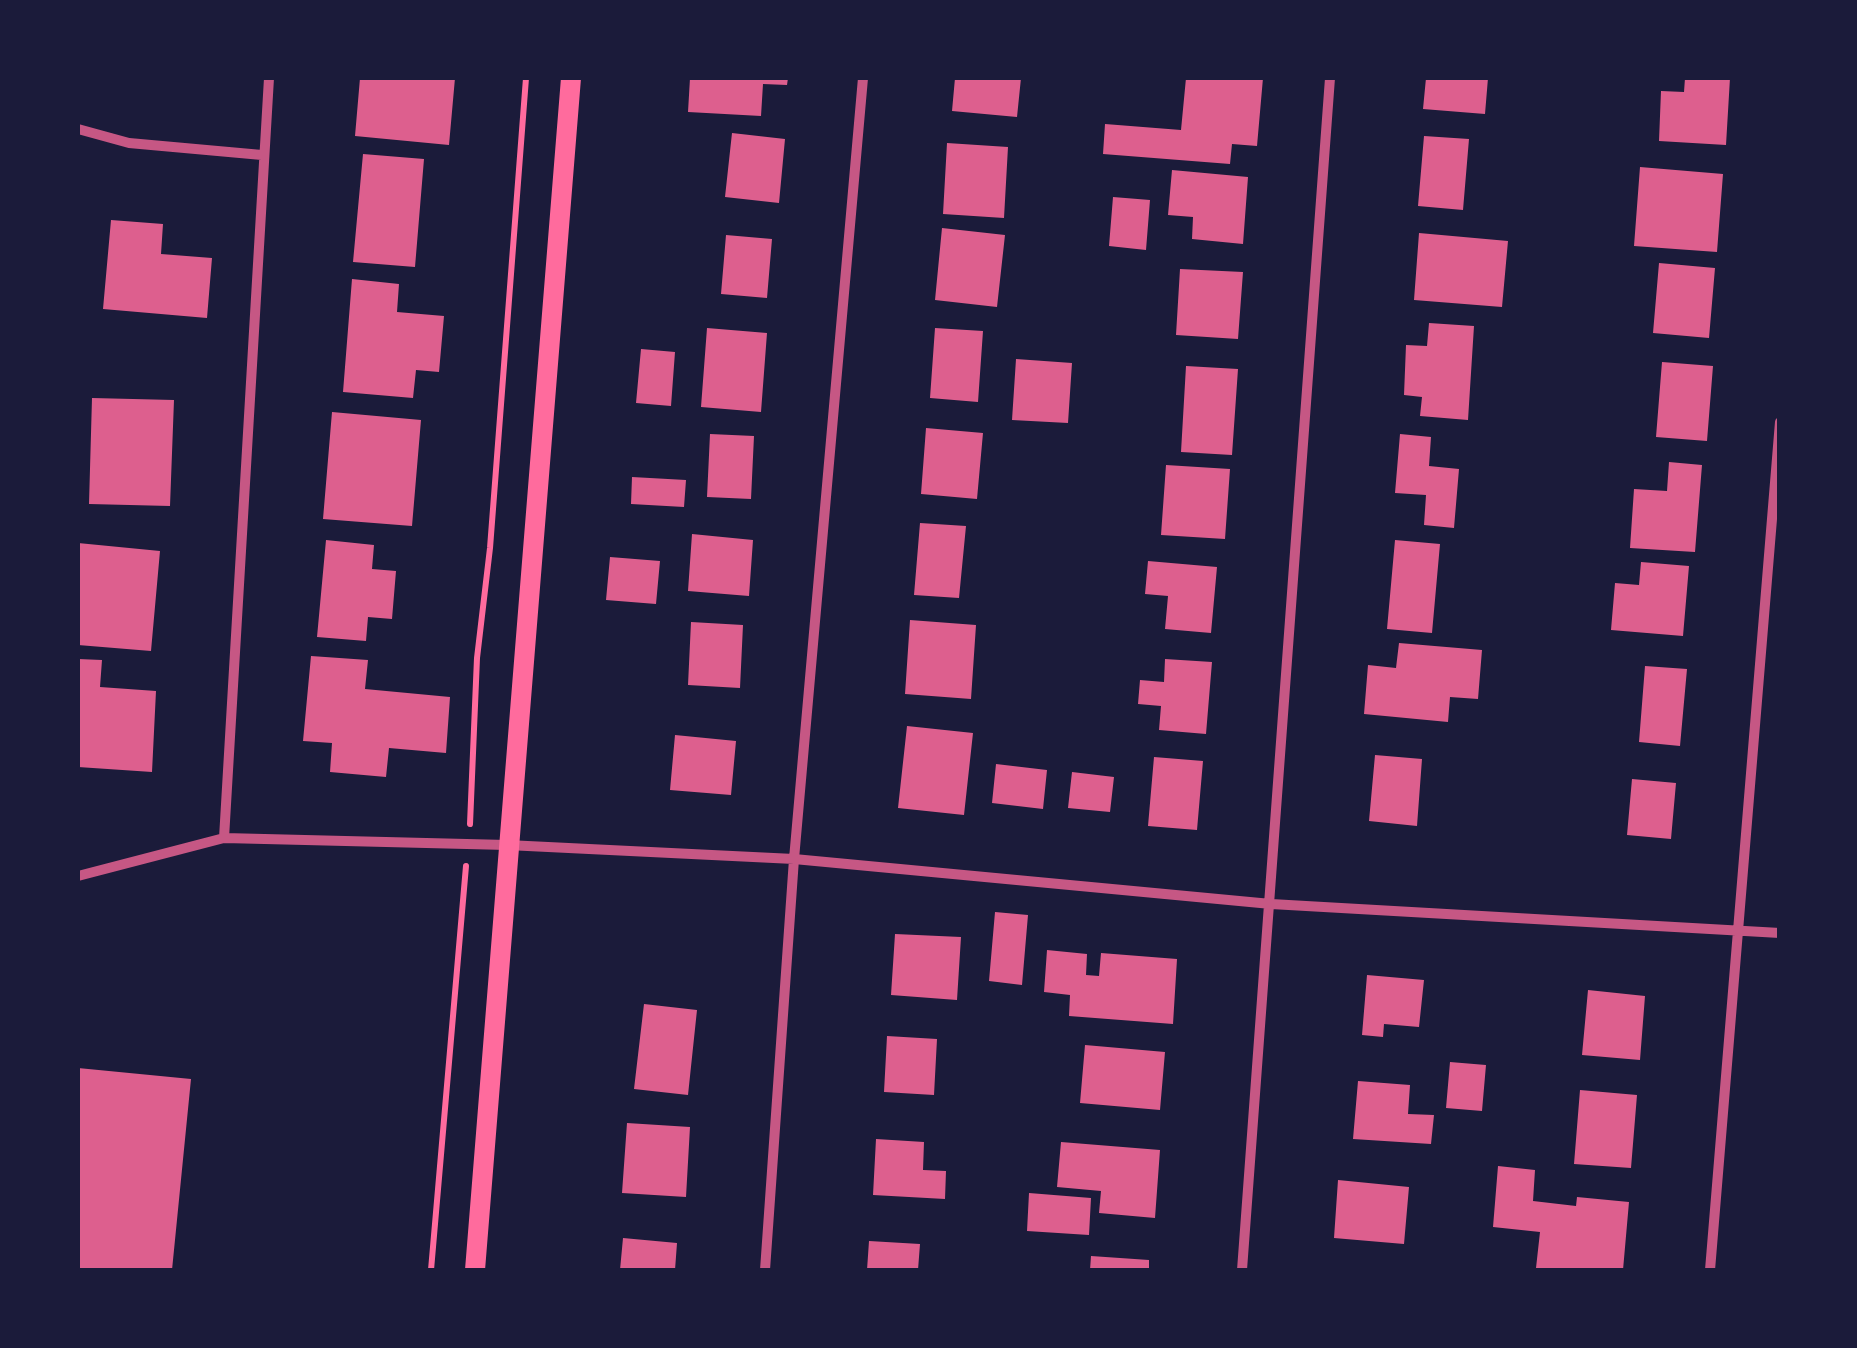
<!DOCTYPE html>
<style>
body{margin:0}
#map{position:relative;width:1857px;height:1348px;overflow:hidden;background:#1b1b3a;font-family:Overpass,sans-serif}
canvas{display:block}
.frame{position:absolute;inset:0;border:80px solid #1b1b3a;pointer-events:none}
</style>
<div id="map">
<canvas width="1857" height="1348"></canvas>
<div class="frame"></div>
</div>
<script>
const context = document.querySelector('canvas').getContext('2d');
context.lineJoin = 'round';
function paint(path, color) { context.fillStyle = color; context.fill(path, 'evenodd'); }
function trace(path, color, width, dash) { context.strokeStyle = color; context.lineWidth = width; context.lineCap = dash ? 'butt' : 'round'; context.setLineDash(dash || []); context.stroke(path); }
paint(new Path2D(`
 M360,78h95l-6,67 -94,-9z
 M690,78h98l-1,7 -24,-1 -2,32 -73,-4z
 M955,78h66l-4,39 -65,-6z
 M1186,78h77l-6,68 -25,-2 -2,20 -127,-10 2,-30 76,6z
 M1426,78h62l-3,36 -62,-5z
 M1685,78h45l-4,67 -67,-4 2,-50 23,1z
 M732,133l53,6 -6,64 -54,-6z
 M1424,136l45,3 -6,71 -45,-4z
 M947,143l61,4 -4,71 -61,-4z
 M363,154l61,5 -9,108 -62,-5z
 M1640,167l83,7 -6,78 -83,-6z
 M1172,170l76,7 -5,67 -51,-5 1,-22 -25,-2z
 M1113,197l37,3 -4,50 -37,-4z
 M111,220l52,4 -2,30 51,4 -5,60 -104,-9z
 M942,228l63,7 -8,72 -62,-7z
 M1419,233l89,8 -6,66 -88,-7z
 M726,235l46,4 -5,59 -46,-4z
 M1659,263l56,5 -6,70 -56,-5z
 M1180,269l63,3 -5,67 -62,-4z
 M352,279l47,5 -2,28 47,4 -5,56 -23,-2 -3,28 -70,-6z
 M1429,323l45,3 -6,94 -48,-4 2,-19 -18,-2 2,-50 21,1z
 M707,328l60,5 -6,79 -60,-5z
 M935,328l48,3 -5,71 -48,-4z
 M641,349l34,3 -4,54 -35,-3z
 M1016,359l56,4 -4,60 -56,-3z
 M1662,362l51,4 -6,75 -51,-4z
 M1186,366l52,3 -6,86 -51,-3z
 M92,398l82,2 -4,106 -81,-2z
 M332,412l89,8 -9,106 -89,-7z
 M926,428l57,5 -6,66 -56,-5z
 M710,434l44,2 -3,63 -44,-2z
 M1400,434l31,3 -2,29 30,3 -5,59 -30,-3 2,-30 -31,-2z
 M1669,462l33,3 -7,87 -65,-4 4,-59 33,2z
 M1166,465l64,4 -5,70 -64,-4z
 M632,477l54,3 -2,27 -53,-3z
 M920,523l46,3 -7,72 -45,-3z
 M692,534l61,6 -4,56 -61,-5z
 M326,540l48,5 -2,24 24,2 -4,48 -24,-2 -2,24 -49,-4z
 M1395,540l45,4 -8,89 -45,-4z
 M78,543l82,8 -9,100 -73,-6z
 M610,557l50,4 -4,43 -50,-4z
 M1148,561l69,6 -6,66 -46,-4 3,-33 -23,-2z
 M1641,562l48,4 -6,70 -72,-6 4,-47 24,2z
 M910,620l66,5 -5,74 -66,-5z
 M691,622l52,3 -3,63 -52,-3z
 M1399,643l83,7 -4,49 -28,-2 -2,25 -84,-8 4,-49 28,3z
 M311,656l57,4 -3,29 85,8 -4,56 -57,-5 -3,29 -56,-5 2,-29 -29,-2z
 M78,659l24,1 -2,27 56,4 -4,81 -74,-5z
 M1165,659l47,3 -6,72 -47,-4 2,-24 -23,-2 2,-24 24,2z
 M1645,666l42,3 -7,77 -41,-4z
 M907,726l66,7 -9,82 -66,-7z
 M675,735l61,6 -5,54 -61,-5z
 M1375,755l47,4 -5,67 -48,-5z
 M1154,757l49,4 -6,69 -49,-4z
 M996,764l51,6 -4,39 -51,-6z
 M1072,772l42,5 -4,35 -42,-4z
 M1632,779l44,4 -5,56 -44,-4z
 M995,912l33,3 -6,70 -33,-4z
 M895,934l66,3 -4,63 -66,-5z
 M1047,950l40,4 -1,21 13,1 2,-23 76,6 -4,65 -104,-8 1,-21 -26,-3z
 M1367,975l57,5 -5,47 -35,-3 -1,13 -21,-2z
 M1588,990l57,6 -5,64 -58,-5z
 M644,1004l53,6 -9,85 -54,-6z
 M887,1036l50,3 -3,56 -50,-3z
 M1085,1045l80,7 -5,58 -80,-7z
 M1450,1062l36,3 -4,46 -36,-3z
 M78,1068l113,11 -19,191h-94z
 M1358,1081l52,4 -2,29 26,1 -3,29 -78,-5z
 M1580,1090l57,5 -6,73 -57,-4z
 M627,1123l63,4 -4,70 -64,-4z
 M876,1139l48,3 -1,28 23,1 -1,28 -72,-4z
 M1061,1142l99,8 -5,68 -56,-5 2,-22 -44,-4z
 M1498,1166l37,4 -2,31 43,5 1,-9 52,5 -6,68 -87,-2 4,-36 -47,-5z
 M1338,1180l71,7 -5,57 -70,-6z
 M1029,1193l62,5 -2,37 -62,-4z
 M623,1238l54,5 -2,27h-55z
 M869,1241l51,3 -2,26h-51z
 M1091,1256l58,4v10h-59z`), '#dd5f8e');
trace(new Path2D(`
 M470,824l7,-166 13,-110 36,-470
 M431,1270l35,-404`), '#ff6b9d', 6);
trace(new Path2D(`
 M78,129l51,14 133,12
 M224,838l45,-760
 M78,876l146,-38 283,7 287,14 477,45 509,29
 M765,1270l29,-411 69,-781
 M1242,1270l88,-1192
 M1710,1270l70,-848`), '#c65784', 10);
trace(new Path2D(`
 M475,1270l96,-1192`), '#ff6b9d', 20);
</script>
